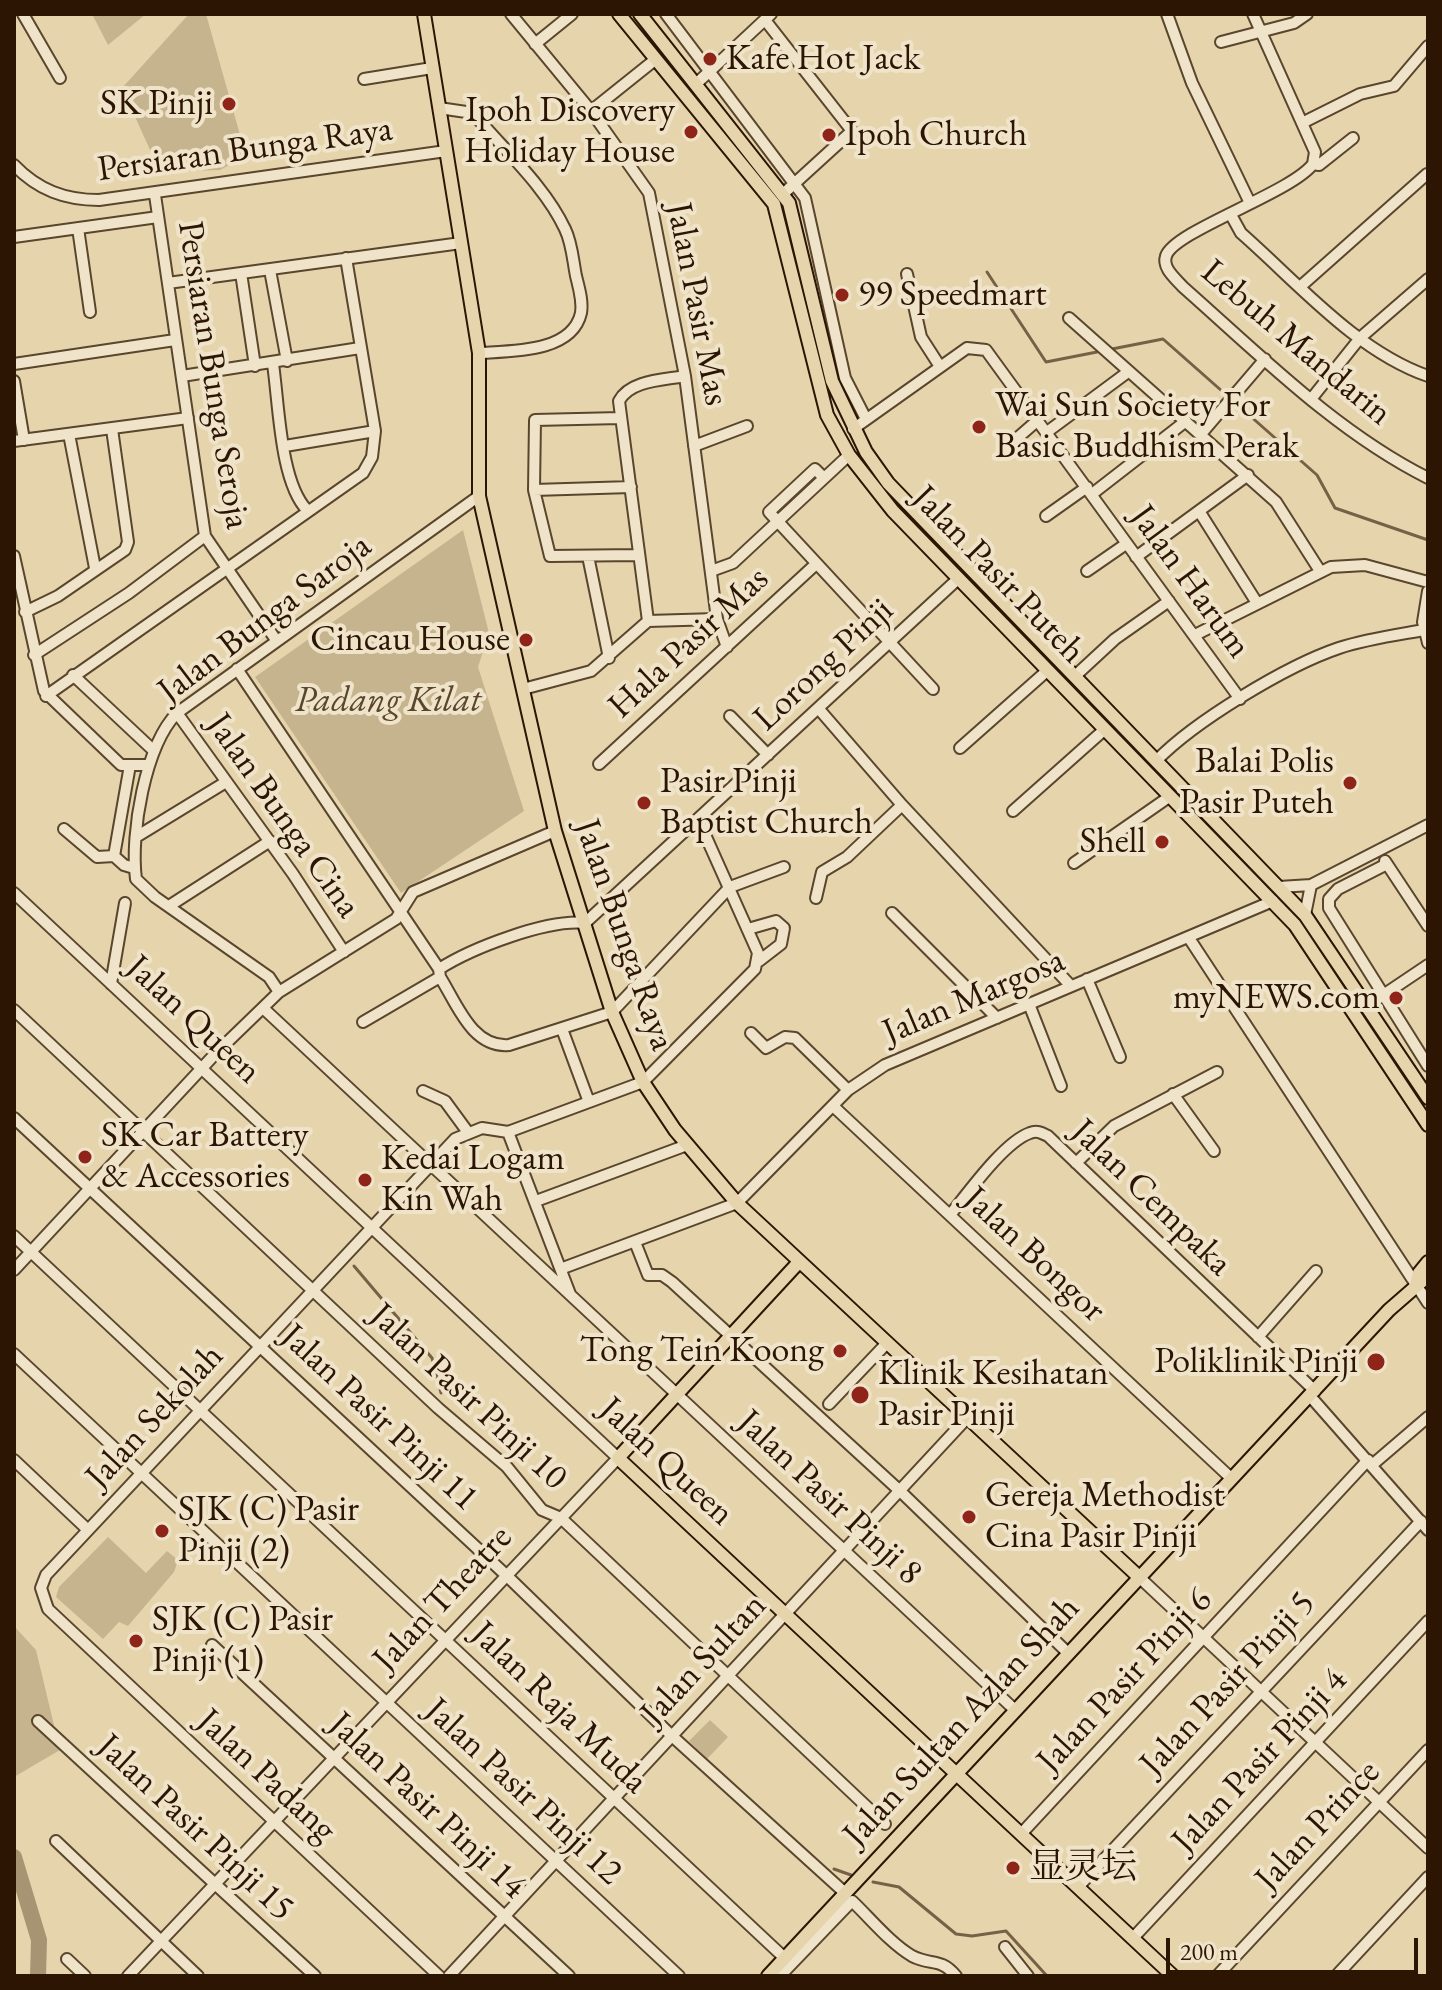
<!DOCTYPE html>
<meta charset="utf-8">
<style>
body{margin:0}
#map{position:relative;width:1442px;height:1990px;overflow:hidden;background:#e6d5ac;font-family:"EB Garamond",serif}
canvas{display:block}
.frame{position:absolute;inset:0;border:16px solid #2c1503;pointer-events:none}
.scale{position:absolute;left:1166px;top:1938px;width:252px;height:36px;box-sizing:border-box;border:4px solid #2c1503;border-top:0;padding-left:10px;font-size:24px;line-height:28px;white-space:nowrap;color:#2c1503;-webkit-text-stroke:6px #efe4c9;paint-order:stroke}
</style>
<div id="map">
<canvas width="1442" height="1990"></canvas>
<div class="frame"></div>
<div class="scale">200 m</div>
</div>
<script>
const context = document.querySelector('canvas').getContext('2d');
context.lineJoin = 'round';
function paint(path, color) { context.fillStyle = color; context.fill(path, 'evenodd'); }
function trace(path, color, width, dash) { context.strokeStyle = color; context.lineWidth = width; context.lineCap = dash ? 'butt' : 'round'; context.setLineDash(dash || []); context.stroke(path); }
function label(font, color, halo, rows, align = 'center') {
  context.font = font + ' "EB Garamond","Noto Serif SC",serif'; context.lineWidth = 8; context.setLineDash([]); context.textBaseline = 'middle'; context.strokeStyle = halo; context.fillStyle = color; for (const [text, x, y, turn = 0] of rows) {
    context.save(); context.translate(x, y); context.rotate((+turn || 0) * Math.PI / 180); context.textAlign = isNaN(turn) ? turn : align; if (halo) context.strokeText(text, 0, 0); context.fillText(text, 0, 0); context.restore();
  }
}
paint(new Path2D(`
 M92,14h54l-38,31z
 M189,14h17l40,142 -26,14 -60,2 -38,-84z
 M463,530l26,103 -11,34 46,144 -123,82 -146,-216z
 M108,1537l38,36 21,-22 11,9 -4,12 -46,54 -9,-4 -16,17 -47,-42 3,-10z
 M14,1626l22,24 24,100 -46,27z
 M710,1720l18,17 -21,22 -18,-18z`), '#c6b48f');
trace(new Path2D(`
 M987,272l59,90 51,-10
 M1112,349l51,-10 154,136 18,33 93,32
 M354,1266l78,92 9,35
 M834,1869l17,6
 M873,1882l26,5 57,47 16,2 34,-5 41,45`), '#766146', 3);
trace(new Path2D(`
 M14,1857l25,83 -1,36`), '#a79473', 16);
const minor = new Path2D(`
 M23,14l37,64
 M511,14l80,97 58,82 36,183 32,243 10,28
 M666,14l139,184 40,180 21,41
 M1167,14l25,69 58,120
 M1253,14l62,138 -2,12c-22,29 -139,67 -147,92 -4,12 9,22 17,31 76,67 153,145 245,191
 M765,20l87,111 -69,63
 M1221,42l73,-19 13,-9
 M535,44l37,-30
 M364,79l68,-11
 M697,83l74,-69
 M439,108l34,5c30,36 72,73 92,116 7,14 8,32 11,47 3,12 7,25 5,37 -9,40 -70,38 -102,40
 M591,111l65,-52
 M1302,123l58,-29 34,-8 34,-40
 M1313,164l6,1 34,-27
 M14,165c24,25 51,35 85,35l347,-49
 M155,195l50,341 71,104
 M1231,215l10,18c57,50 115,118 187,143
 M78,228l12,84
 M14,237l144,-20
 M270,270l17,91
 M241,273l14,93
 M907,274l14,63 18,28
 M168,283l293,-40
 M1301,286l126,-112
 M1069,318l207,184 44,69
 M14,364l161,-24
 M273,364c6,41 7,118 34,146
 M182,376l178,-28
 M14,381l10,59
 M1312,398l48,-60 68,-59
 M620,418l-85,2 -1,70 97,-3
 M853,429l114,-81 19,2 254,349
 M1047,432l81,-60
 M69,434l26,134
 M1201,434l64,-75
 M14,441l174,-23
 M285,446l90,-15
 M694,446l53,-20
 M1007,447l31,-27
 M824,478l-9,-9 -46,43 164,177
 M534,490l16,66 88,-1
 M1092,494l94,-73
 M1199,511l58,92
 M1046,516l41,-29
 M14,556l30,135 77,74h28
 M588,556l21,102
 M1136,557l112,-82
 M711,571l22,-8 116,-108
 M1087,571l39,-27
 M1428,591l-5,31 5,21
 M25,612l33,-16 67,-46 3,-8 -16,-113
 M648,621l69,-2
 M1195,635l136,-68 34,-2 63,17
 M34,655l95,-62 76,-57
 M237,669l202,300 1,8c17,27 32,71 69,68l103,-33 118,-125 54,-20
 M73,675l80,75
 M1075,676l40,-37 54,-38
 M523,689l68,-18 57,-50 -29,-220c11,-21 45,-21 66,-25
 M46,696l317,-223 9,-16 3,-26 -29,-173
 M818,708l84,97 168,180
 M177,713l116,161 51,78
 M730,716l38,39
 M960,748l88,-78
 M1156,761c39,-40 130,-95 183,-113 27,-9 57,-13 85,-18
 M599,764l217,-200
 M130,765l-16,91 10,9 10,3
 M1013,811l91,-81
 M64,829l33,28 17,-1
 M136,837l90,-55
 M1385,861l43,65
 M1074,863l95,-66
 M1387,864l-49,25 -9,10v9l99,158
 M1279,887l32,-2 117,-60
 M14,893l604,565 -490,518
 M816,898l6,-26 25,-15 55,-52
 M169,906l101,-65
 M892,913l105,105
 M1305,915l6,-30
 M748,929l28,-8 8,7 -3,16 -22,17
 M1189,938l239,365
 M439,969c33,-21 108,-50 146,-46l374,-345
 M1087,979l33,78
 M111,984l14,-81
 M279,992l-10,-15 -114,-80 -19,-18c-6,-45 9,-133 41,-166l302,-217
 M1029,1004l32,82
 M1367,1006l61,-41
 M263,1008l752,702
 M14,1010l424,398 69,59 35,43 19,8 324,306
 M363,1022l77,-45
 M562,1029l27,73
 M751,1033l15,15 19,-11 10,1 53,52
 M423,1091l22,10 22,30
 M1173,1094l41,57
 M833,1106l399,373
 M14,1118l492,457 166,161 172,156
 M508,1132l62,162
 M1076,1163l38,-37 103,-54
 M536,1201l151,-56
 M950,1215c18,-22 54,-73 80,-82 7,-3 12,0 18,3l267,255
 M14,1236l777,728
 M635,1242l13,33h14l10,7 228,209 168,162
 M563,1268l174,-65 111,-113 37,-25 388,-164
 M14,1270l202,-217 63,-61 117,-73 17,-27 142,-61
 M1258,1337l58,-66
 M14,1354l665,622
 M1310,1396l118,134
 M829,1404l58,-61
 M14,1460l74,70
 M1372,1465l56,-48
 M1139,1577l289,271
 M212,1645l357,331
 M38,1721l277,255
 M1021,1834l347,-374
 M56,1841l142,135
 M1078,1887l343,-366
 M1133,1938l295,-317
 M1005,1947l23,29
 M67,1959l18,17
 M439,1976l-391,-367 -7,-21 5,-13 409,-436 27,-11 26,4 135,-50 112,-113 3,-16 -60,-134
 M449,1976l518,-558
 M780,1976l72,-75c18,17 38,42 60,55 19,10 28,1 44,20
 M1217,1976l211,-226
 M1336,1976l92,-99`);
const major = new Path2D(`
 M424,14l55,339v143l76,335 57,181 31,70 32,48 62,73 402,374
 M619,14l155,190 53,211 22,40 44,56 402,414 133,200
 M640,14l149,189 43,178 34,71 22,31 417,432 123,183
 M799,1262l-181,196 555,518
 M1416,1284l3,-11 9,-11
 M768,1976l621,-666 39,-34`);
trace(minor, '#5a452d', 14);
trace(major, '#2c1503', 16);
trace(minor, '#efe4c9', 10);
trace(major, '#e6d5ac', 12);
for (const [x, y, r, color] of [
 [710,59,8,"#8f2418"],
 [229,104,8,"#8f2418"],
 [691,132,8,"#8f2418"],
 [829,135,8,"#8f2418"],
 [842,295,8,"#8f2418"],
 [979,427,8,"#8f2418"],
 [526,640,8,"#8f2418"],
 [1350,783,8,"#8f2418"],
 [644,803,8,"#8f2418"],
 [1162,842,8,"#8f2418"],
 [1396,998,8,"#8f2418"],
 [85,1157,8,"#8f2418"],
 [365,1180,8,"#8f2418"],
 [840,1351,8,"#8f2418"],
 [1376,1362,10,"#8f2418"],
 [860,1395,10,"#8f2418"],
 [969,1517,8,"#8f2418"],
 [162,1531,8,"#8f2418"],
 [136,1641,8,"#8f2418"],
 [1013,1868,8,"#8f2418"]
]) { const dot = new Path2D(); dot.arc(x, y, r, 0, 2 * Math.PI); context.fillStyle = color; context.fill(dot); trace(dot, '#efe4c9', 3); }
label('36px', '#2c1503', '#efe4c9', [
 ["Kafe Hot Jack",726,59],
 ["SK Pinji",213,104,"right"],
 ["Ipoh Discovery",675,111,"right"],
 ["Holiday House",675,152,"right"],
 ["Ipoh Church",845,135],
 ["99 Speedmart",858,295],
 ["Wai Sun Society For",995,406],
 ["Basic Buddhism Perak",995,447],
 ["Cincau House",510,640,"right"],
 ["Balai Polis",1334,762,"right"],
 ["Pasir Puteh",1334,803,"right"],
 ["Pasir Pinji",660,782],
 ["Baptist Church",660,823],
 ["Shell",1146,842,"right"],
 ["myNEWS.com",1380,998,"right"],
 ["SK Car Battery",101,1136],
 ["& Accessories",101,1177],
 ["Kedai Logam",381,1159],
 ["Kin Wah",381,1200],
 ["Tong Tein Koong",824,1351,"right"],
 ["Poliklinik Pinji",1358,1362,"right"],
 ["Klinik Kesihatan",878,1374],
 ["Pasir Pinji",878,1415],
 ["Gereja Methodist",985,1496],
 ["Cina Pasir Pinji",985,1537],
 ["SJK (C) Pasir",178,1510],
 ["Pinji (2)",178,1551],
 ["SJK (C) Pasir",152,1620],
 ["Pinji (1)",152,1661],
 ["显灵坛",1029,1868]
], 'left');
label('36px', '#2c1503', '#efe4c9', [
 ["Persiaran Bunga Raya",245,150,-8],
 ["Jalan Pasir Mas",697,304,79],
 ["Lebuh Mandarin",1296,343,40],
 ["Persiaran Bunga Seroja",213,375,81],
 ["Jalan Pasir Puteh",998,575,46],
 ["Jalan Harum",1190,582,54],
 ["Jalan Bunga Saroja",265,619,-37],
 ["Hala Pasir Mas",689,643,-43],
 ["Lorong Pinji",824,665,-43],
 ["Jalan Bunga Cina",283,816,55],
 ["Jalan Bunga Raya",624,935,71],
 ["Jalan Margosa",974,997,-23],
 ["Jalan Queen",193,1020,43],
 ["Jalan Cempaka",1151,1198,44],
 ["Jalan Bongor",1034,1255,43],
 ["Jalan Pasir Pinji 10",468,1397,43],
 ["Jalan Sekolah",155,1417,-47],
 ["Jalan Pasir Pinji 11",379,1418,43],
 ["Jalan Queen",666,1462,43],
 ["Jalan Pasir Pinji 8",829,1498,43],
 ["Jalan Theatre",443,1599,-47],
 ["Jalan Sultan",704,1660,-47],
 ["Jalan Pasir Pinji 6",1125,1681,-47],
 ["Jalan Pasir Pinji 5",1228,1684,-47],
 ["Jalan Raja Muda",559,1708,44],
 ["Jalan Sultan Azlan Shah",962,1722,-47],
 ["Jalan Pasir Pinji 4",1260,1761,-47],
 ["Jalan Padang",266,1776,43],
 ["Jalan Pasir Pinji 12",523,1792,43],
 ["Jalan Pasir Pinji 14",427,1806,43],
 ["Jalan Prince",1318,1826,-47],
 ["Jalan Pasir Pinji 15",195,1828,43]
]);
label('italic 36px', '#5a452d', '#efe4c9', [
 ["Padang Kilat",388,701]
]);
</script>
